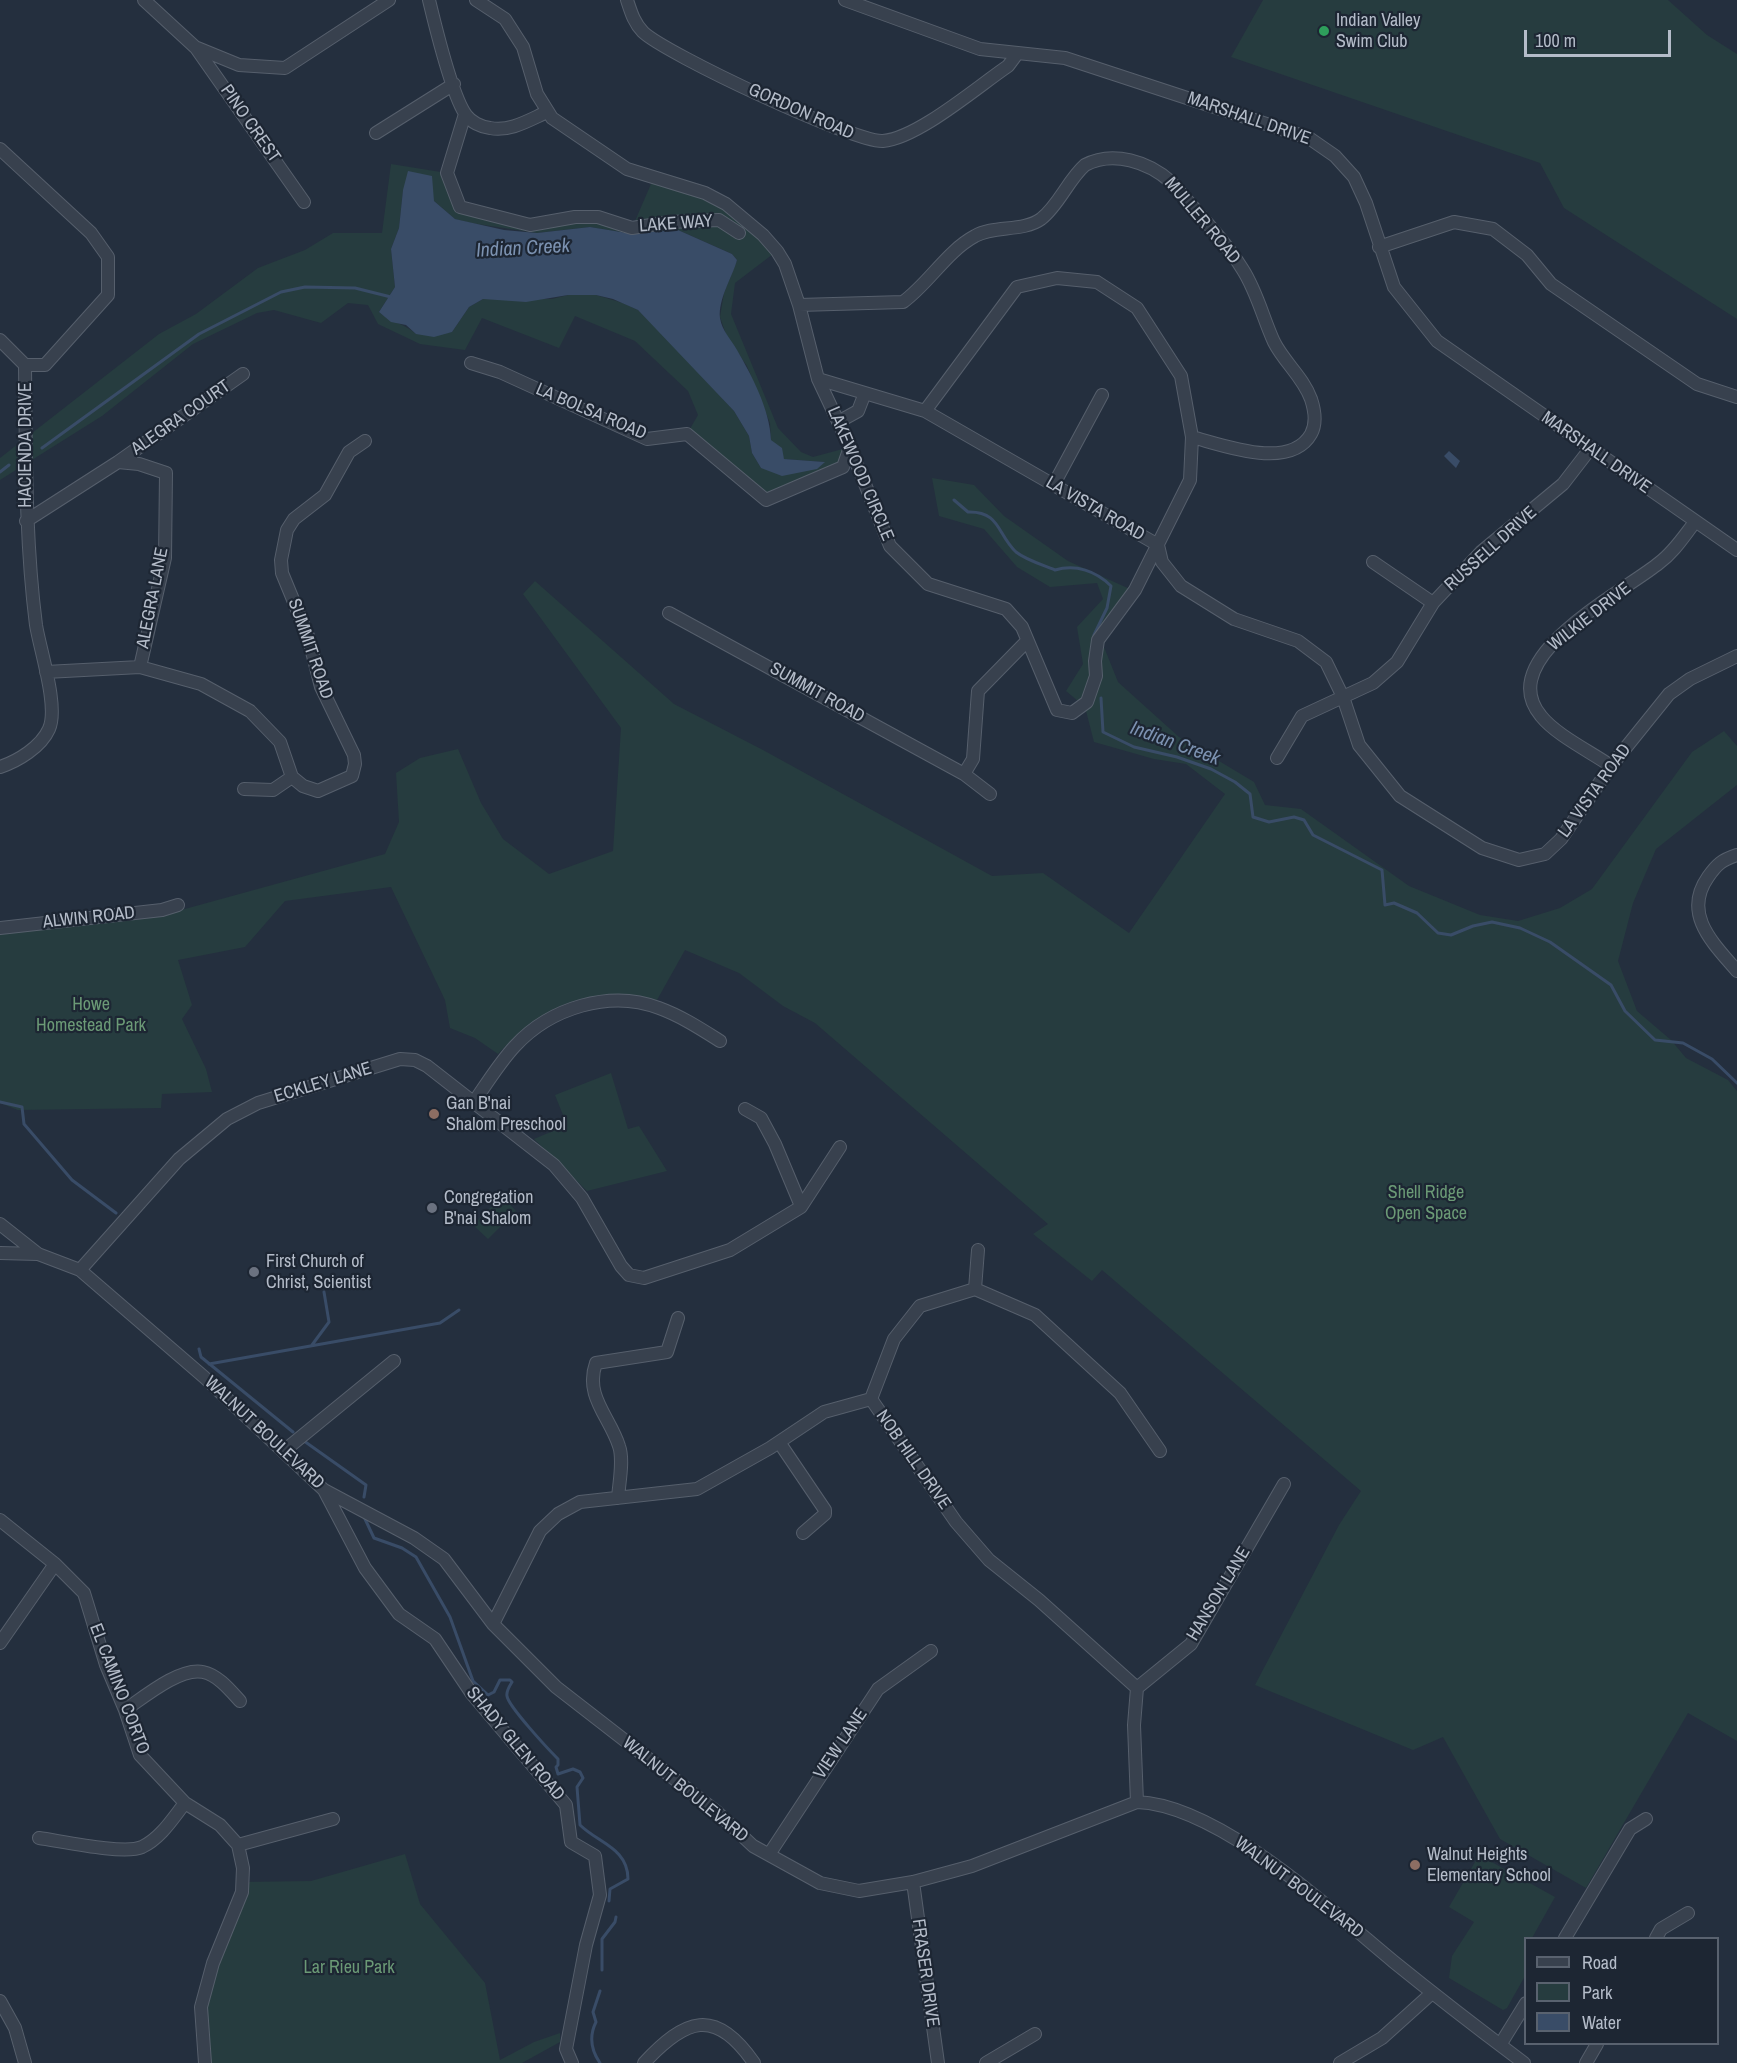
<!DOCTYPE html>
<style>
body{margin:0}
#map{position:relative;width:1737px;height:2063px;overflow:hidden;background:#242f3e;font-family:"Archivo Narrow",sans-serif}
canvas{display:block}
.legend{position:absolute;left:1524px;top:1937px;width:195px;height:108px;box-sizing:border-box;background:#1d2633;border:2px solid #59626f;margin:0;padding:8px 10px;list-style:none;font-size:18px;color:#b4bcc9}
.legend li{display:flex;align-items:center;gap:12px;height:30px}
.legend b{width:30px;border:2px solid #59626f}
.scale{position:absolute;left:1524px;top:30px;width:147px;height:27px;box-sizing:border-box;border:3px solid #b4bcc9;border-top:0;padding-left:8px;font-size:18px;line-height:21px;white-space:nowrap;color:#b4bcc9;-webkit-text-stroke:4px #1d2633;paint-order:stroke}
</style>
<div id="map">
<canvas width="1737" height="2063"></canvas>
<ul class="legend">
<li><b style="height:8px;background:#38414e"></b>Road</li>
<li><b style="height:16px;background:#263c3f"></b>Park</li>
<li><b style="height:16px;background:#394c67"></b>Water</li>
</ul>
<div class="scale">100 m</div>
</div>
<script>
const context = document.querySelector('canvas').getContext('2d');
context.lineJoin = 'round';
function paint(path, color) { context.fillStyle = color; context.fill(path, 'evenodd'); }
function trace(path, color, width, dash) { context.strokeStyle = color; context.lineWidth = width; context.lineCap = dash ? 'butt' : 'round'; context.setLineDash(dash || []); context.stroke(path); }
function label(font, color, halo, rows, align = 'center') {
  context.font = font + ' "Archivo Narrow",sans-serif'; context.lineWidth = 4.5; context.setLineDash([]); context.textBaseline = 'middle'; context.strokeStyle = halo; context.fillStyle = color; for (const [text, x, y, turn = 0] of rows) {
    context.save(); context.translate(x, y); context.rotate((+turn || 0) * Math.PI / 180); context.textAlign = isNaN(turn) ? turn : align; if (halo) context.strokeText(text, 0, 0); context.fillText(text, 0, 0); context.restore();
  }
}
paint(new Path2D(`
 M1263,0h405l39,35 30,19v265l-173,-111 -24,-45 -309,-106z
 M391,164l56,9 13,34 70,18 45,-8 57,11 22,-51 51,16 72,58 -42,32 -4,31 47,114 23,24 12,5 37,-10 -7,20 -77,33 -79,-66 11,-19 -10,-24 -53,-50 -60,-25 -16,32 -77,-30 -17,32 -45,-6 -42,-20 -10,-19 -20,-2 -27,20 -47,-13 -17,3 -64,31 -91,72 -102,64v-22l159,-124 37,-20 62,-46 47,-18 28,-17h49zM403,190l31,11 21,18 16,4 66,10 53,-6 37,6 51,-3 54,24 5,6 -13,33 -4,24 7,20 20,29 23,57 1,17 13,19 40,3 -63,6 -9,-15 -3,-17 -15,-25 -69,-75 -27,-26 -15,-7 -27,-8h-28l-16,4h-69l-14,8 -17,25 -36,2c-11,-10 -25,-12 -37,-22l16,-25 -4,-38 8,-21z
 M932,478l42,7 30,31 64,45 64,29 -30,52 16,40 61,55 75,45 11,23 36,4 108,77 71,29 38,6 42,-13 32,-19 100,-137 32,-21 13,15v39l-81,64 -23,54 -15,58 19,50 34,29 15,18 42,22 9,11v650l-49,-28 -102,175 -86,-49 -57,-102 -30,13 -158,-65 84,-160 22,-34 -259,-221 -10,11 -59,-47 15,-10 -233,-201 -32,-17 -44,-33 -54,-23 -28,50c-71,-13 -109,2 -159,54l-23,-16 -25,-10 -5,-28 -54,-113 -106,14 -40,46 -67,13 14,45 -10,14 24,50 6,23 -50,2 -1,14 -143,2 -18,-7v-171l163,-17 222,-61 14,-32 -3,-49 24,-15 38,-9 23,54 22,36 46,35 64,-23 8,-123 -98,-134 12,-13 139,123 89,46 229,126 51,-3 86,60 96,-139 -39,-30 -32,-5 -60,-17 -9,-35 -19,-16 17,-27 -6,-37 26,-28 -6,-16 -47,4 -33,-20 -33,-38 -45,-13z
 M611,1073l17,56 11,-3 28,45 -80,20 -53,-52 33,-14 -12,-30z
 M502,1196l14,15 -28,28 -15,-14z
 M405,1854l15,50 65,79 15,77 34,-18 26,-9v9l-38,21h-317l-4,-56 40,-125 70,-1z
 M1479,1855l76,42 -23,41h-6l-1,38 -18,32 -4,2 -54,-32 3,-22 22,-34 -25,-15z`), '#263c3f');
paint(new Path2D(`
 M408,171l24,5 2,25 21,18 49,11 33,3 53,-6 37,6 51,-3 54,24 5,6c-5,18 -19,39 -17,58 2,13 11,21 17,32 15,26 33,60 34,90l11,8 2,11 41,3 -8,7 -35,7 -21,-8 -9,-15 -3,-17 -15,-25 -96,-101 -25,-11 -17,-4h-28l-42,7 -43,-3 -14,8 -17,25 -18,5 -18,-3 -10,-9 -15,-3 -12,-10 16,-25 -4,-38 8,-21 4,-38z
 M1449,451l11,10 -4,7 -12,-12z`), '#394c67');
trace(new Path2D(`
 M42,448l157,-114 82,-42 24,-5 50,1 36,9
 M0,472l9,-7
 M954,500l14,12c32,-1 29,22 48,40 10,8 27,13 39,18 21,-6 41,1 56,16l-4,22 -13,27
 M1101,698l2,34 31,15 43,10 34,12 24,13 15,12 3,23 16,5 25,-5 10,3 9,15 69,35 3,35 9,-2 23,10 21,20 13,2 22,-9 19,-4 28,6 30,14 61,43 14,26 30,29 28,3 29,16 25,24
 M0,1102l22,5 2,17 48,56 44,33
 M312,1345l17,-23 -5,-30
 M199,1349l2,8 92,75
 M209,1364l231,-41 19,-13
 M304,1441l62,44 -2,12
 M365,1519l9,19 28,10 14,9 34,60 23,64 15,14 6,-3 6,-12h10l2,2c-3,5 -6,9 -5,14 1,10 42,54 51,63v6l-2,2 2,7 15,-5 7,3 3,6 -6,9 3,38c18,18 48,23 48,54l-18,10 -1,12
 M602,1970v-31l13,-17 1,-5
 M600,1991l-7,21 3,10c-7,14 -5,28 4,41`), '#394c67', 3);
const minor = new Path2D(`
 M144,0l51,47 44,18 46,3 104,-68
 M429,0c6,25 23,96 37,115 5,7 15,12 24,13 20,4 39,-8 57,-16
 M476,0l29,19 18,28 14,47 15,24 75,51 78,24 21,11 37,31 14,16 8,13 14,41 19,74 32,68 40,99 38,38 78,25 16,18 35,83 15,3 15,-11 9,-26 -1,-15 3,-21 37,-50 55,-110 2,-43 -11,-61 -44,-68 -40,-26 -40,-4 -40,9 -92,124
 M627,0c4,12 7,23 16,32 23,22 212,111 240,109 35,-3 94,-54 125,-75l9,-12
 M845,0l135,49 85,9 244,80 26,18 19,21 12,26 28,84 43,54 300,209
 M196,48l108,154
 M465,114l-18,59 13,34 70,18 45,-8h23l34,11 38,-6 49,-2 20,13
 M376,133l78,-49
 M0,149l91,84 17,24v38l-63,70h-20c1,87 0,174 11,260 4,25 23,82 13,104 -8,18 -31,32 -49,38
 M1379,247l75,-25 39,7 34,26 24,29 146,100 40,13
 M799,305l104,-3c26,-19 44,-51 72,-66 19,-11 48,-4 66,-17 18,-14 27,-39 44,-54 28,-15 64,-3 86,17 24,28 53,57 72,88 14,22 20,48 31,72 10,20 29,35 37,57 4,12 6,24 0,35 -21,37 -88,11 -119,3
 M0,340l25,25
 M471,363l29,9 147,67 40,-5 79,66 77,-33 7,-20
 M818,379l107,32 233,134 4,17 19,24 53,33 64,22 28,21 17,35 16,48 41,51 82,52 37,12 26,-6 16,-15 50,-73 58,-72 21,-15 47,-23
 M838,422l20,-11 7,-18
 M118,462l21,2 27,9 -1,85 -25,109
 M1054,484l48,-89
 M26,521l92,-59 125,-88
 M1373,562l60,41
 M669,613l295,161 26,20
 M46,672l94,-5 61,17 49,27 30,31 12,35 11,9 15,5 34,-15 3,-12 -1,-9 -33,-68 -13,-51 -26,-63 -1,-13 6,-30 7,-11 31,-24 24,-43 16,-11
 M1277,758l25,-42 71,-33 24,-21 36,-59 48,-51 82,-68 27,-35
 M1611,766c-20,-14 -55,-31 -70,-50 -49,-59 83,-124 118,-153 15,-11 25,-27 36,-41
 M964,774l9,-15 5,-68 49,-50
 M244,789l29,1 19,-13
 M1737,855c-15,5 -20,9 -29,22 -26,37 5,66 29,94
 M0,928l162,-18 16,-5
 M474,1102c13,-19 26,-40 41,-56 35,-38 95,-57 144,-38 22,8 42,21 61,33
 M745,1109l16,9 14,26 26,62
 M0,1224l38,30 42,16 124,107 120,113 90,48 30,21 49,65 63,63 161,125 36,34 67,37 39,8 54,-9 59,-16 165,-64c82,3 194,108 257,160 42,34 86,68 130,101
 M0,1253l38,1
 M80,1270l99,-111 48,-40 31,-16 142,-44 15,1 12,6 127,99 28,33 39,68 8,9 15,3 86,-28 71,-43 39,-60
 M975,1289l3,-39
 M871,1399l23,-60 26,-33 55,-17 60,26 85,78 40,58
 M779,1442l46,68v4l-22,19
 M285,1450l109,-89
 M324,1490l41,78 34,46 36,25 37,55 94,111 5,37 24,14 5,39 -14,50 -20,104 6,14
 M618,1498c1,-15 6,-38 1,-52 -9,-29 -35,-50 -23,-83l71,-11 11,-34
 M0,1520l55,44 29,29 22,72 19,45 15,45 45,48 35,22 18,20 5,23 -1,24 -29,71 -12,44 4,56
 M493,1624l47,-93 18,-17 22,-12 117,-13 73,-41 54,-36 47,-13 85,123 33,38 50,40 98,88 -3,37 3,77
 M0,1643l55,-79
 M1137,1688l54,-44 93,-160
 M125,1710c19,-13 55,-43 78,-38 15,3 27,18 37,29
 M39,1838c22,3 85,17 103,9 19,-9 31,-29 43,-44
 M238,1845l95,-26
 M770,1853l108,-164 53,-38
 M913,1882l25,181
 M1565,1938l65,-109 16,-10
 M1656,1938l5,-9 27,-16
 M0,2001l15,27 10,35
 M1500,2045l26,-42
 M644,2063c41,-44 71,-57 110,0
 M986,2063l49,-29
 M1340,2063l42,-25 50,-45
 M1586,2063l11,-19`);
trace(minor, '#565f6c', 14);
trace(minor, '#38414e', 12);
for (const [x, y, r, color] of [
 [1324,31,6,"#2e9e5b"],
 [434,1114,6,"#8d6e63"],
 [432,1208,6,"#6b7280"],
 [254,1272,6,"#6b7280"],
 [1415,1865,6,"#8d6e63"]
]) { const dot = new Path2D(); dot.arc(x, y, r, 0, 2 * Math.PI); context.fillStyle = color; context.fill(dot); trace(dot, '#1d2633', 2); }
label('18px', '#b4bcc9', '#1d2633', [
 ["Indian Valley",1336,21],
 ["Swim Club",1336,42],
 ["Gan B'nai",446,1104],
 ["Shalom Preschool",446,1125],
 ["Congregation",444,1198],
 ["B'nai Shalom",444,1219],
 ["First Church of",266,1262],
 ["Christ, Scientist",266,1283],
 ["Walnut Heights",1427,1855],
 ["Elementary School",1427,1876]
], 'left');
label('18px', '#b4bcc9', '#1d2633', [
 ["GORDON ROAD",801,112,24],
 ["MARSHALL DRIVE",1249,119,19],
 ["PINO CREST",250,124,55],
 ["MULLER ROAD",1202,221,50],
 ["LAKE WAY",676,224,-4],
 ["LA BOLSA ROAD",591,412,23],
 ["ALEGRA COURT",181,418,-35],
 ["HACIENDA DRIVE",26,445,-90],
 ["MARSHALL DRIVE",1596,453,35],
 ["LAKEWOOD CIRCLE",860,474,67],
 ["LA VISTA ROAD",1095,509,30],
 ["RUSSELL DRIVE",1491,549,-42],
 ["ALEGRA LANE",153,598,-79],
 ["WILKIE DRIVE",1590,617,-38],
 ["SUMMIT ROAD",310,649,71],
 ["SUMMIT ROAD",817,693,29],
 ["LA VISTA ROAD",1595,791,-54],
 ["ALWIN ROAD",89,918,-6],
 ["ECKLEY LANE",323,1083,-17],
 ["WALNUT BOULEVARD",264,1433,43],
 ["NOB HILL DRIVE",913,1460,55],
 ["HANSON LANE",1219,1594,-59],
 ["EL CAMINO CORTO",119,1689,69],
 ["SHADY GLEN ROAD",515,1744,50],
 ["VIEW LANE",841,1744,-56],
 ["WALNUT BOULEVARD",685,1790,39],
 ["WALNUT BOULEVARD",1299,1888,37],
 ["FRASER DRIVE",925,1973,82]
]);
label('18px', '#6b9a76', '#1d2633', [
 ["Howe",91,1005],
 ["Homestead Park",91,1026],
 ["Shell Ridge",1426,1193],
 ["Open Space",1426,1214],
 ["Lar Rieu Park",349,1968]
]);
label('italic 20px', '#7c92b1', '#1d2633', [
 ["Indian Creek",523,249,-3],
 ["Indian Creek",1175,744,20]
]);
</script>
